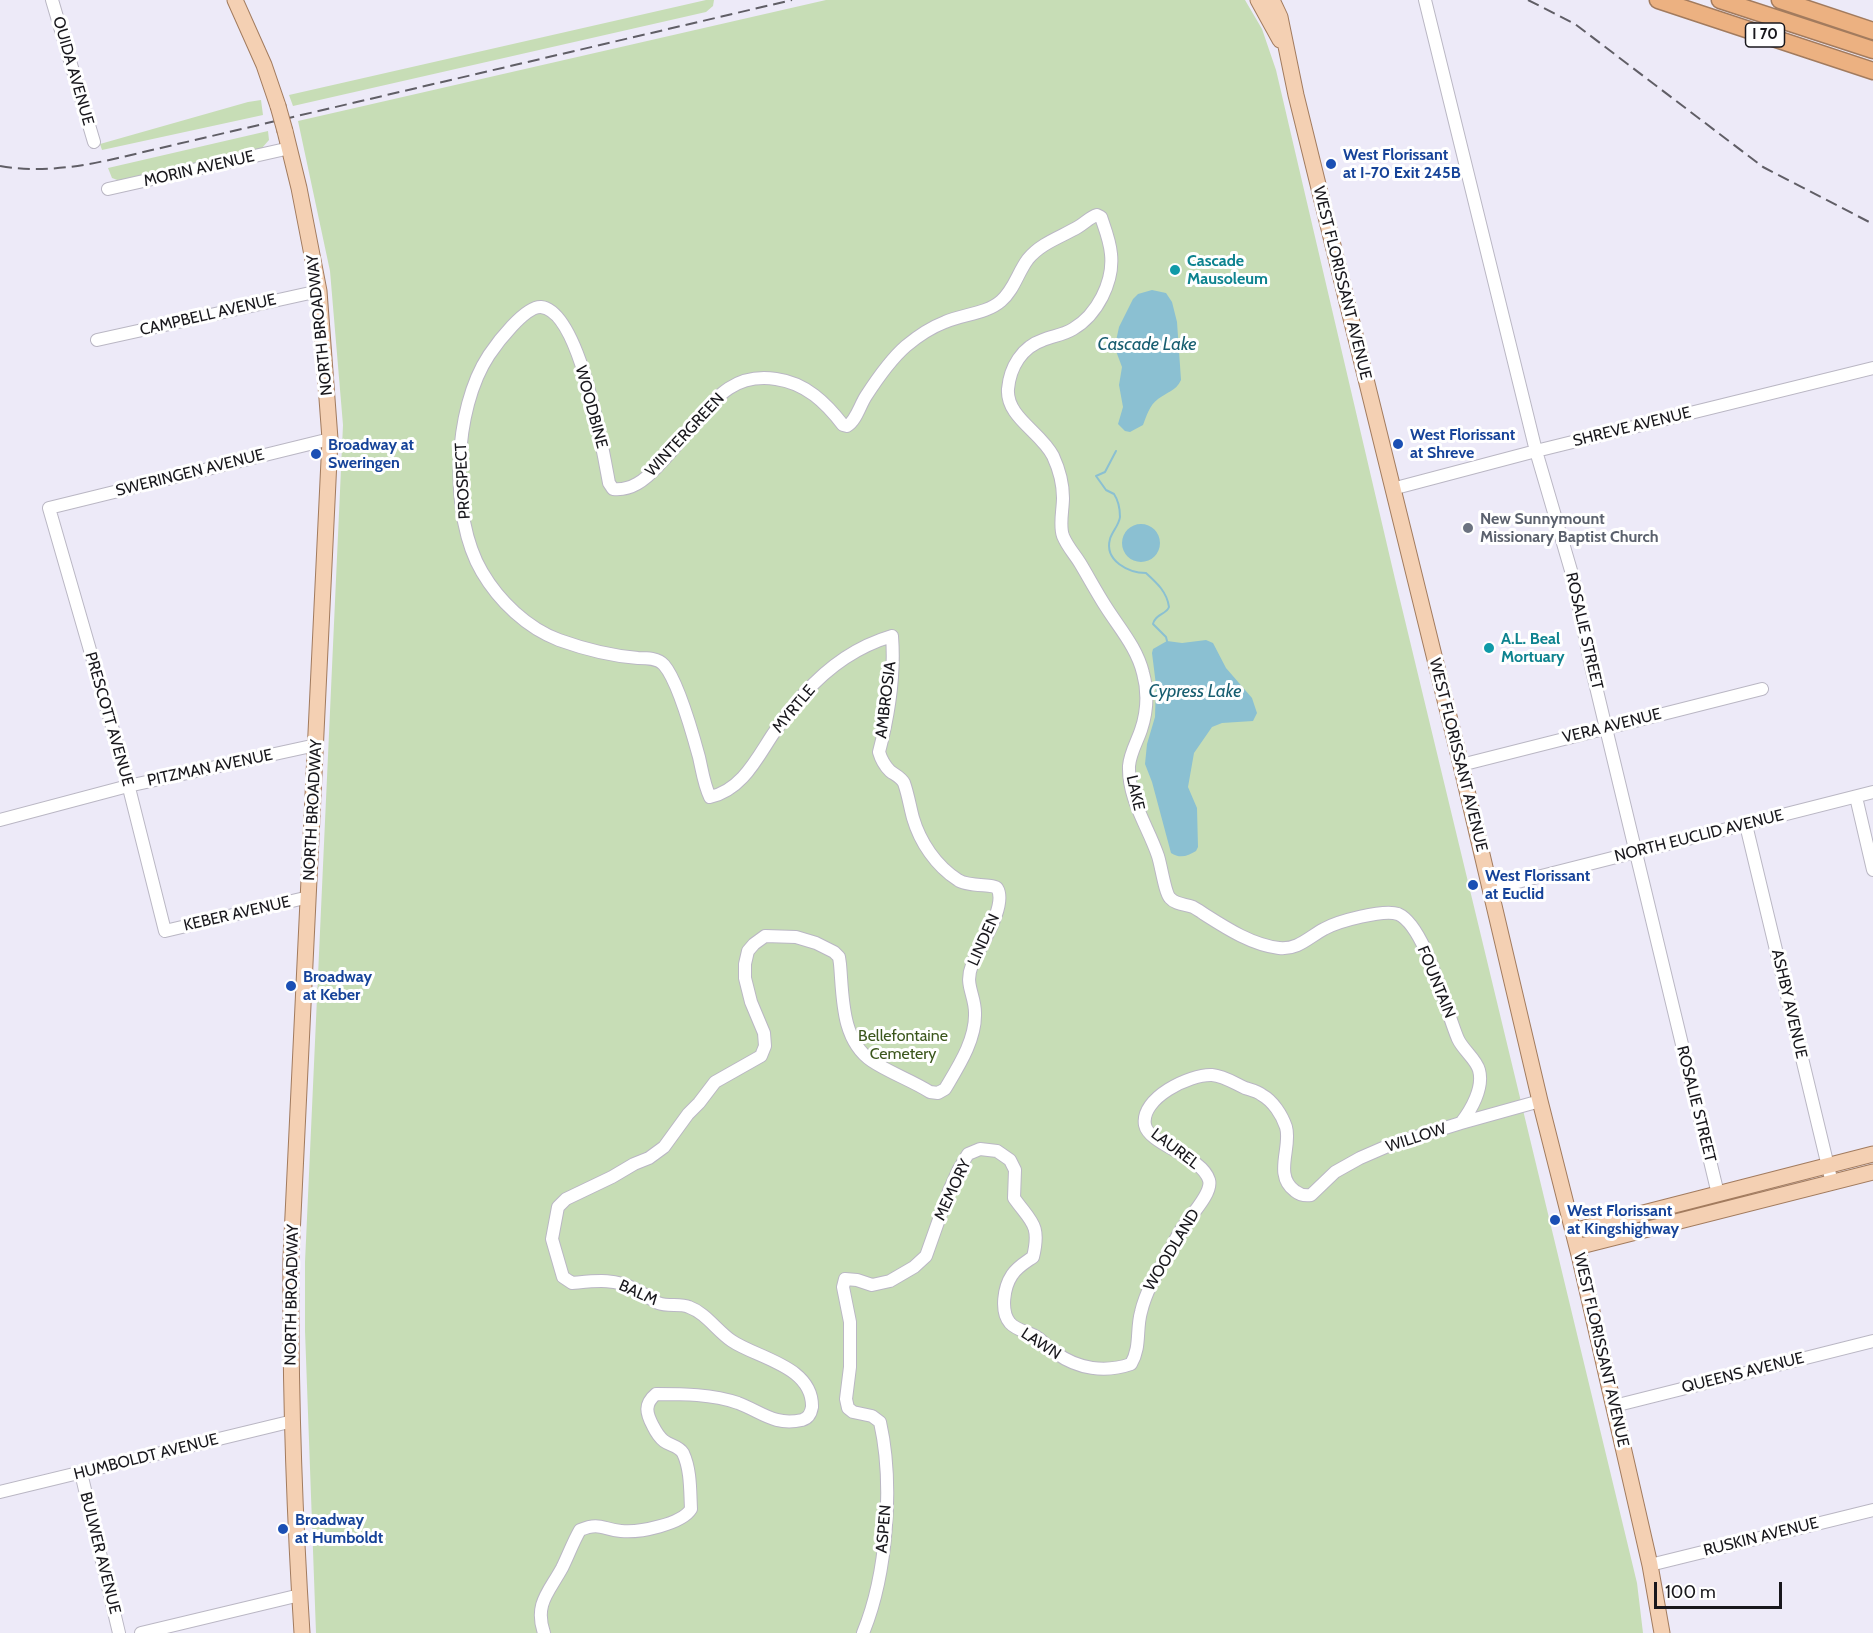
<!DOCTYPE html>
<style>
body{margin:0}
#map{position:relative;width:1873px;height:1633px;overflow:hidden;background:#edeaf8;font-family:Cabin,sans-serif}
canvas{display:block}
.scale{position:absolute;left:1654px;top:1582px;width:128px;height:27px;box-sizing:border-box;border:3px solid #18171c;border-top:0;padding-left:8px;font-size:18px;line-height:21px;white-space:nowrap;color:#18171c;-webkit-text-stroke:4px #fff;paint-order:stroke}
</style>
<div id="map">
<canvas width="1873" height="1633"></canvas>
<div class="scale">100 m</div>
</div>
<script>
const context = document.querySelector('canvas').getContext('2d');
context.lineJoin = 'round';
function paint(path, color) { context.fillStyle = color; context.fill(path, 'evenodd'); }
function trace(path, color, width, dash) { context.strokeStyle = color; context.lineWidth = width; context.lineCap = dash ? 'butt' : 'round'; context.setLineDash(dash || []); context.stroke(path); }
function label(font, color, halo, rows, align = 'center') {
  context.font = font + ' Cabin,sans-serif'; context.lineWidth = 6; context.setLineDash([]); context.textBaseline = 'middle'; context.strokeStyle = halo; context.fillStyle = color; for (const [text, x, y, turn = 0] of rows) {
    context.save(); context.translate(x, y); context.rotate((+turn || 0) * Math.PI / 180); context.textAlign = isNaN(turn) ? turn : align; if (halo) context.strokeText(text, 0, 0); context.fillText(text, 0, 0); context.restore();
  }
}
paint(new Path2D(`
 M706,0h8l-1,6 -7,6 -413,94 -4,-11z
 M826,0h419l17,29 14,41 119,509 242,1004 6,50h-1327l-11,-302v-69l38,-837 -13,-154 -32,-150z
 M261,100l2,15 -161,35 -2,-6 148,-42z
 M268,131l1,9 -7,8 -142,33 -8,-3 -4,-10z`), '#c7ddb6');
paint(new Path2D(`
 M1152,290l14,3 6,9 5,20 4,58c-5,11 -14,12 -23,19 -9,7 -11,16 -15,26l-13,7 -5,-1 -7,-7 5,-17 -4,-22 3,-18 -6,-16v-10l3,-14 14,-28 5,-5z
 M1122 543a19 19 0 1 1 38 0a19 19 0 1 1-38 0Z
 M1206,640l7,3 13,25 26,30 5,15 -4,8 -31,2 -10,4 -18,26 -6,34 9,21 1,39 -2,4c-8,5 -16,8 -25,2l-19,-71 -7,-18 2,-20 8,-27 1,-32 -4,-32 1,-4 14,-8 15,2z`), '#8bc0d2');
trace(new Path2D(`
 M1116,451l-11,21 -9,4 10,14 8,4c4,6 6,16 6,23 -1,8 -8,15 -10,22 -6,22 19,34 36,34 11,10 21,19 23,34 -3,8 -14,7 -16,17l13,13 1,4`), '#8bc0d2', 2);
const minor = new Path2D(`
 M52,0l42,142
 M1425,0l111,451 36,123 19,92 127,528
 M108,189l182,-41
 M97,340l222,-49
 M1392,489l144,-38 337,-83
 M1461,765l301,-76
 M1856,797l17,73
 M0,820l128,-34 188,-41
 M1746,825l86,358
 M1490,889l383,-97
 M309,897l-144,34 -41,-163 -75,-260 281,-69
 M1614,1406l259,-65
 M81,1473l38,160
 M0,1492l293,-71
 M1650,1565l223,-55
 M141,1633l159,-38
 M544,1633c-10,-29 5,-41 18,-65 6,-12 11,-26 18,-38 20,-8 22,-1 41,1 18,2 61,-7 70,-22 -1,-18 0,-39 -8,-56 -4,-7 -12,-7 -19,-12 -5,-4 -8,-9 -11,-15 -7,-13 -9,-22 3,-32 27,0 56,0 82,9 24,9 36,23 64,17 7,-2 9,-7 10,-13 1,-41 -55,-49 -80,-66 -15,-10 -26,-28 -43,-34 -9,-4 -21,0 -31,-4 -8,-4 -15,-10 -23,-14 -21,-11 -40,-8 -63,-6l-9,-6 -11,-38 6,-32 8,-8 46,-22 22,-13 15,-6 15,-11 24,-33 11,-11 16,-21 46,-26 4,-10 -1,-13 -13,-31 -6,-24v-14l3,-13 6,-7 11,-8 31,1 20,6 18,9 5,5 1,7c3,33 1,76 32,97 18,12 39,19 58,31l8,1 7,-4c13,-22 31,-49 30,-76 0,-19 -11,-28 -3,-48 7,-17 36,-60 25,-77 -3,-4 -29,-1 -39,-8 -22,-14 -38,-38 -45,-62 -3,-11 -5,-24 -9,-35 -3,-6 -9,-8 -14,-12 -5,-5 -9,-12 -11,-19 10,-38 16,-77 13,-116 -34,10 -64,31 -88,58 -11,12 -21,26 -31,40 -16,24 -31,56 -63,63 -6,-12 -8,-27 -11,-40 -6,-22 -21,-76 -35,-92 -6,-7 -17,-7 -26,-7 -26,-2 -54,-9 -79,-18 -32,-12 -60,-39 -77,-68 -33,-56 -29,-163 7,-217 8,-12 36,-49 52,-48 39,4 62,144 68,176l4,6c18,2 32,-9 44,-22 13,-13 24,-27 36,-42 24,-29 42,-52 83,-46 30,4 50,24 67,46l4,1c9,-5 13,-21 19,-30 11,-17 25,-37 40,-50 12,-10 26,-19 39,-24 18,-8 41,-8 56,-21 13,-11 17,-29 27,-42 13,-16 33,-22 50,-32 7,-4 12,-10 19,-12l4,2c4,12 9,24 10,37 3,28 -14,61 -38,75 -10,6 -20,7 -30,11 -21,7 -33,27 -35,49 -2,28 33,43 45,67 6,13 10,28 10,42 0,12 -4,27 0,38 4,10 12,19 17,27 9,15 17,30 26,44 14,22 31,41 37,66 5,18 4,39 -2,57 -4,12 -11,23 -12,36 -1,34 19,60 29,90 3,9 7,37 12,42 6,7 16,6 23,9 2,1 10,6 11,7 22,14 48,31 75,34 19,2 30,-11 45,-19 14,-8 60,-20 74,-15 28,12 48,98 60,125 5,11 18,20 21,31 5,18 -8,40 -18,53
 M863,1633c24,-58 31,-149 17,-211l-8,-6 -19,-4 -5,-4 -2,-9 4,-32v-45l-7,-35 2,-8 12,1 15,5 18,-4 24,-14 12,-11 23,-65 10,-22 9,-15 12,-5 17,2 13,9 5,10 -1,28c17,24 27,26 19,59 -7,5 -16,10 -21,18 -8,12 -12,36 -2,48 7,8 20,9 28,15 7,5 12,11 18,15 22,16 49,20 75,11 10,-17 5,-34 10,-52 5,-21 16,-39 27,-58 5,-9 9,-19 15,-27 7,-11 30,-34 26,-47 -7,-24 -60,-35 -64,-55 -5,-27 45,-51 67,-50 12,1 22,8 33,13 6,2 12,3 17,7 11,6 20,20 24,32 6,20 -13,48 9,64 5,4 10,5 16,4l24,-23 25,-14 30,-13 71,-22 79,-22`);
const major = new Path2D(`
 M235,0l29,65 14,41
 M1258,0l22,40
 M1272,0l8,17 16,78 165,670 79,336 40,158 70,306 12,68
 M285,131l14,57 20,103 11,148 -39,818c-1,125 3,251 11,376
 M1573,1231l300,-77
 M1577,1247l296,-75`);
const highway = new Path2D(`
 M1658,0l215,71
 M1720,0l153,50
 M1780,0l93,31`);
trace(minor, '#bab7c4', 14);
trace(major, '#a27b5e', 17);
trace(highway, '#a27b5e', 19);
trace(minor, '#fff', 12);
trace(major, '#f4d0b3', 15);
trace(highway, '#ecb181', 16);
trace(new Path2D(`
 M1528,0l47,24 188,143 110,57
 M0,166c40,7 79,1 118,-8l674,-158`), '#605e66', 2, [12, 6]);
const majorBridge = new Path2D(`
 M278,106l7,25`);
trace(majorBridge, '#a27b5e', 17, []);
trace(majorBridge, '#f4d0b3', 15);
for (const [x, y, r, color] of [
 [1331,164,6,"#1a4fb4"],
 [1175,270,6,"#0f9aa8"],
 [1398,444,6,"#1a4fb4"],
 [316,454,6,"#1a4fb4"],
 [1468,528,6,"#6b7280"],
 [1489,648,6,"#0f9aa8"],
 [1473,885,6,"#1a4fb4"],
 [291,986,6,"#1a4fb4"],
 [1555,1220,6,"#1a4fb4"],
 [283,1529,6,"#1a4fb4"]
]) { const dot = new Path2D(); dot.arc(x, y, r, 0, 2 * Math.PI); context.fillStyle = color; context.fill(dot); trace(dot, '#fff', 2); }
for (const [x, y, w] of [
 [1765,35,39]
]) { const box = new Path2D(); box.roundRect(x - w / 2, y - 12, w, 24, 4.5); context.fillStyle = '#fff'; context.fill(box); trace(box, '#18171c', 1.5); }
label('bold 15px', '#18171c', null, [
 ["I 70",1765,35]
]);
label('16px', '#18171c', '#fff', [
 ["OUIDA AVENUE",73,71,74],
 ["MORIN AVENUE",199,169,-13],
 ["WEST FLORISSANT AVENUE",1342,283,76],
 ["CAMPBELL AVENUE",208,315,-13],
 ["NORTH BROADWAY",320,325,-96],
 ["WOODBINE",591,407,75],
 ["SHREVE AVENUE",1632,427,-14],
 ["WINTERGREEN",685,435,-47],
 ["SWERINGEN AVENUE",190,473,-14],
 ["PROSPECT",463,481,-93],
 ["ROSALIE STREET",1584,631,77],
 ["AMBROSIA",886,700,-83],
 ["MYRTLE",794,709,-50],
 ["PRESCOTT AVENUE",109,719,74],
 ["VERA AVENUE",1612,726,-14],
 ["WEST FLORISSANT AVENUE",1458,755,76],
 ["PITZMAN AVENUE",210,768,-12],
 ["LAKE",1135,793,77],
 ["NORTH BROADWAY",313,810,-87],
 ["NORTH EUCLID AVENUE",1699,836,-14],
 ["KEBER AVENUE",237,914,-13],
 ["LINDEN",984,940,-66],
 ["FOUNTAIN",1436,982,68],
 ["ASHBY AVENUE",1789,1004,77],
 ["ROSALIE STREET",1696,1104,76],
 ["WILLOW",1416,1138,-18],
 ["LAUREL",1175,1149,37],
 ["MEMORY",953,1190,-65],
 ["WOODLAND",1172,1250,-59],
 ["BALM",638,1293,24],
 ["NORTH BROADWAY",292,1295,-89],
 ["LAWN",1041,1344,33],
 ["WEST FLORISSANT AVENUE",1601,1350,77],
 ["QUEENS AVENUE",1743,1373,-14],
 ["HUMBOLDT AVENUE",146,1457,-14],
 ["ASPEN",884,1529,-85],
 ["RUSKIN AVENUE",1761,1537,-14],
 ["BULWER AVENUE",100,1553,76]
]);
label('bold 16px', '#164399', '#fff', [
 ["West Florissant",1343,155],
 ["at I-70 Exit 245B",1343,173],
 ["West Florissant",1410,435],
 ["at Shreve",1410,453],
 ["Broadway at",328,445],
 ["Sweringen",328,463],
 ["West Florissant",1485,876],
 ["at Euclid",1485,894],
 ["Broadway",303,977],
 ["at Keber",303,995],
 ["West Florissant",1567,1211],
 ["at Kingshighway",1567,1229],
 ["Broadway",295,1520],
 ["at Humboldt",295,1538]
], 'left');
label('bold 16px', '#0d838f', '#fff', [
 ["Cascade",1187,261],
 ["Mausoleum",1187,279],
 ["A.L. Beal",1501,639],
 ["Mortuary",1501,657]
], 'left');
label('bold 16px', '#5b616d', '#fff', [
 ["New Sunnymount",1480,519],
 ["Missionary Baptist Church",1480,537]
], 'left');
label('16px', '#3b561c', '#fff', [
 ["Bellefontaine",903,1036],
 ["Cemetery",903,1054]
]);
label('italic 18px', '#185e70', '#fff', [
 ["Cascade Lake",1147,345],
 ["Cypress Lake",1195,692]
]);
</script>
